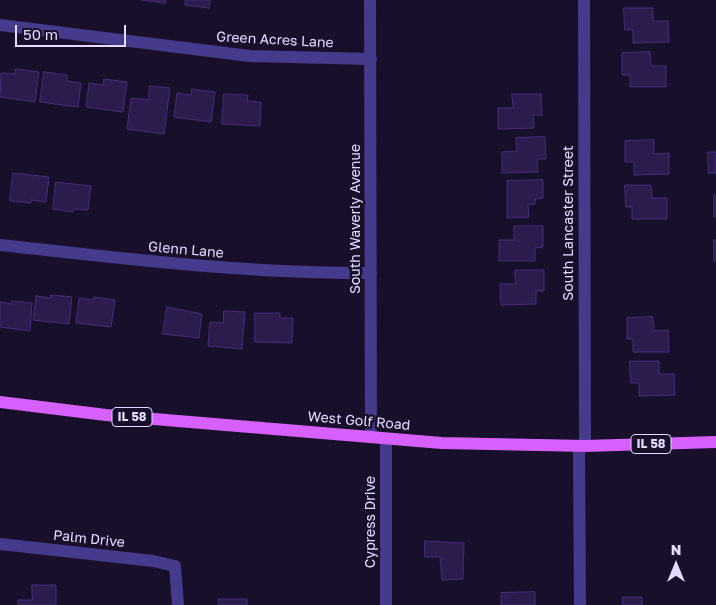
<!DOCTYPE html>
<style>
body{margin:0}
#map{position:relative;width:716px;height:605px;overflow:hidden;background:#18102b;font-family:"Golos Text",sans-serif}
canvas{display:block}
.north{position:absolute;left:651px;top:540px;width:50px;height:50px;-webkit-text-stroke:4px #18102b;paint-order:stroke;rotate:0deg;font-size:14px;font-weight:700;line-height:20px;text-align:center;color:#e3daff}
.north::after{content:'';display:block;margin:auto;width:18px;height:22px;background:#e3daff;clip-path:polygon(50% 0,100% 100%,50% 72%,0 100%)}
.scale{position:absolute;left:15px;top:25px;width:111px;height:22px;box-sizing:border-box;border:2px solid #e3daff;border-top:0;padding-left:6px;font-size:15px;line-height:18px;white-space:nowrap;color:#e3daff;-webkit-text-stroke:4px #18102b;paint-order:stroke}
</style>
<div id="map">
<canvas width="716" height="605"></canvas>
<div class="north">N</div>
<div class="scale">50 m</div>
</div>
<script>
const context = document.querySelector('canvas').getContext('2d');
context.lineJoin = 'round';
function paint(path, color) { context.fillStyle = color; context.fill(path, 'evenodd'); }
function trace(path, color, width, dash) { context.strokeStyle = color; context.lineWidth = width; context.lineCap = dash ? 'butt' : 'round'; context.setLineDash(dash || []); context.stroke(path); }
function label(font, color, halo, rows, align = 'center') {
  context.font = font + ' "Golos Text",sans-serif'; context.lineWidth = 5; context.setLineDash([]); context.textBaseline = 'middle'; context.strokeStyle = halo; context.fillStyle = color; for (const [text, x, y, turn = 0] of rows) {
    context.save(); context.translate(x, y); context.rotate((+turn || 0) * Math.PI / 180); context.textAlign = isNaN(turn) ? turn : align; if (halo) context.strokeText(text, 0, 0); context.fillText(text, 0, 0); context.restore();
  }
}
const building = new Path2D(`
 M142,0h24l-1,3z
 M186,0h24l-1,8 -24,-3z
 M624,8h29v13h15l1,21 -36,1v-13h-8z
 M650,52l1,14h15v21h-36v-12h-8v-22z
 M16,69l23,3 -4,30 -35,-5 1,-24 14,1z
 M44,72l23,3v6l14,2 -3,24 -38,-5z
 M104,79l23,3 -4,30 -37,-5 3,-24 14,2z
 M150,86l20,2 -6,46 -37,-5 4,-31 17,2z
 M192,89l23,3 -4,30 -37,-5 3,-24 14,2z
 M224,94l24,1 -1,6 14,1 -1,24 -38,-2z
 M512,94h29l1,21h-9l1,13 -36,1v-21h15z
 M545,137l1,22h-9l1,13 -36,1v-21l15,-1 -1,-13z
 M654,140v14l15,-1v21l-35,1v-13h-9v-21z
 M708,152h8v21h-7z
 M13,173l36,4 -3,25 -15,-2v3l-21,-2z
 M543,180v18l-8,1v5l-7,1 1,12 -22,1v-37z
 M56,182l35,4 -3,24 -14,-1 -1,3 -20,-3z
 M625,185h26l1,13h15v21h-35v-12h-6z
 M714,195h2v22h-2z
 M514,226h29v21l-8,1v13h-36v-21h15z
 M714,240h2v21h-2z
 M515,270h29v21h-8v13l-35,1 -1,-21h15z
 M51,295l21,2 -3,27 -36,-4 3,-24 15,2z
 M94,297l21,3 -4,27 -35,-4 3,-25 14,2z
 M12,301l20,2 -2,28 -30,-4v-25l11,2z
 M167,307l35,7 -3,24 -36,-4z
 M224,311l21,1 -3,37 -34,-3 2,-24 13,1z
 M255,313h25v5h13l-1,25 -37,-1z
 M653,317l1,14 14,-1 1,22h-36v-13h-6v-21z
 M630,361h29v13h15l1,21 -36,1v-13h-8z
 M425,541l39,2 -1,36 -21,1 -2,-23h-15z
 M32,585h24v20h-38v-5h14z
 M535,592v13h-34v-12z
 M623,597h19v8h-19z
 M219,599h28v6h-28z`);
paint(building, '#2b1c4d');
trace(building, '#452d7a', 1);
trace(new Path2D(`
 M370,0l1,437
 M584,0l1,446
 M0,25l250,31 121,3
 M0,245c123,13 246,29 371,28
 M386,439v166
 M579,446l1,159
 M0,544l153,17 22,5 3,39`), '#463a8c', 12);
trace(new Path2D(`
 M0,402l106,13 336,28 143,3 131,-4`), '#d661ff', 12);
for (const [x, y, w] of [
 [132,417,40],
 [651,444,40]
]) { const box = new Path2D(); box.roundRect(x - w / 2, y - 9.5, w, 19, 4); context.fillStyle = '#18102b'; context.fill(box); trace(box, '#e3daff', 1); }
label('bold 12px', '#e3daff', null, [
 ["IL 58",132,417],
 ["IL 58",651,444]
]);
label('14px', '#e3daff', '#18102b', [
 ["Green Acres Lane",275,40,3],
 ["South Waverly Avenue",356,219,-90],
 ["South Lancaster Street",569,223,-90],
 ["Glenn Lane",186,250,5],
 ["West Golf Road",359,421,5],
 ["Cypress Drive",371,522,-90],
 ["Palm Drive",89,539,6]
]);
</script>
